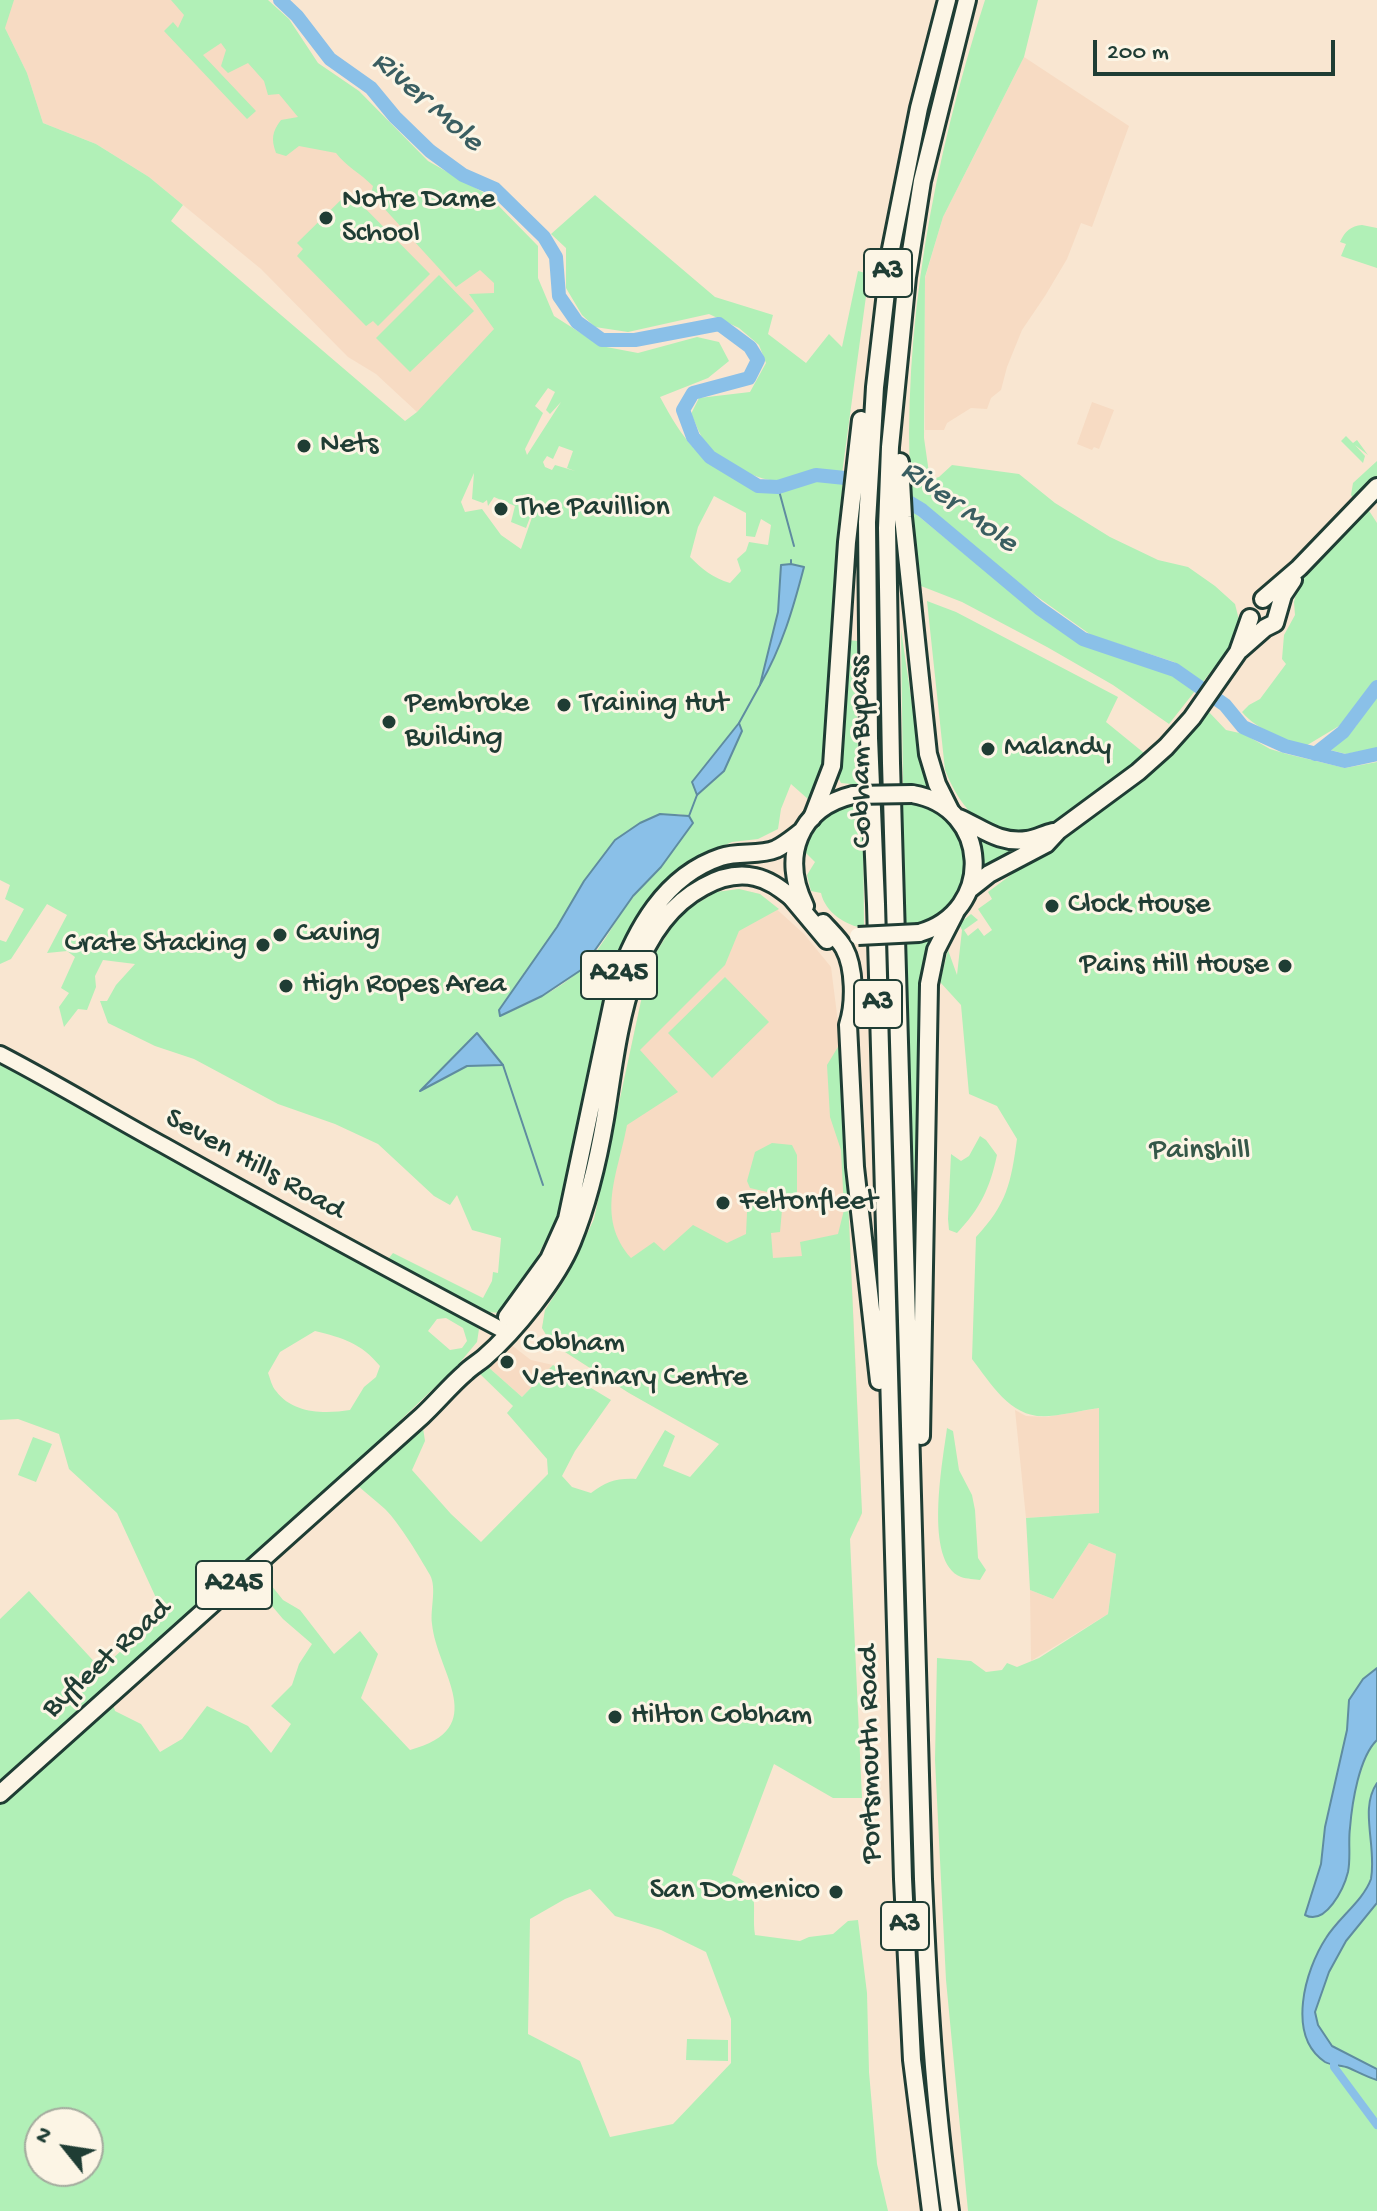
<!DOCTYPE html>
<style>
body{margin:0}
#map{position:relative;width:1377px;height:2211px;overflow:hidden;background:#f9e6d1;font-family:"Gochi Hand",sans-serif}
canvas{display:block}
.north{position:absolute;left:24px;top:2107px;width:80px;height:80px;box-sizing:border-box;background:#fcf5e5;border:2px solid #a4ab9e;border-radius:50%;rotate:300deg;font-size:22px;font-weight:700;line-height:32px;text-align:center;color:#1f3d34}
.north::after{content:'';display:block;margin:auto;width:28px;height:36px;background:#1f3d34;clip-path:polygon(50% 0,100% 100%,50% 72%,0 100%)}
.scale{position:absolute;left:1093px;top:40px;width:242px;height:36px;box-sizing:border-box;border:4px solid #1f3d34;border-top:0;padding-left:10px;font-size:24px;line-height:28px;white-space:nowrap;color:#1f3d34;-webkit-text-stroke:6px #fcf5e5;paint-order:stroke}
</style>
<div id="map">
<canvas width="1377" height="2211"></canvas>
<div class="north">N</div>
<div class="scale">200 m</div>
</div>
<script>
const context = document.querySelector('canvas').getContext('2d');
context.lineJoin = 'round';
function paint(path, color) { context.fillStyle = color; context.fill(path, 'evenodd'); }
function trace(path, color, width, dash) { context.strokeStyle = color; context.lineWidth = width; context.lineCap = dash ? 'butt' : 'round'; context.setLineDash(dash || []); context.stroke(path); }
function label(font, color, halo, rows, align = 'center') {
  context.font = font + ' "Gochi Hand",sans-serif'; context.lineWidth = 6; context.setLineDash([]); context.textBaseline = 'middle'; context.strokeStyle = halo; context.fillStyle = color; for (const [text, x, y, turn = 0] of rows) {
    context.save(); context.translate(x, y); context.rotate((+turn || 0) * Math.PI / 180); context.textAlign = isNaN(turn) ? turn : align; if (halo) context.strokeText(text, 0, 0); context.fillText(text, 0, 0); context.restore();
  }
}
paint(new Path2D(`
 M5,0h189l343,317 -120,95 -41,-38 -28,-17 -87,-88 -112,-92 -53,-33 -53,-21 -16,-50 -22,-45z
 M1024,57l105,69 -37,101 -11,-4 -14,36 -22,37 -23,34 -15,37 -6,23 -10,8 -4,11 -16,-1 -24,15 -3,7h-19v-152l18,-61z
 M1092,402l22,8 -15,39 -5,-2 -2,3 -15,-6z
 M739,889l21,5 44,40 27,33 11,87 20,459 -3,9 -8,-7 -222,-122 -78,-50 -9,-15 3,-18 22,-34 27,-57 55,-255 26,-42 18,-16 23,-14z
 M510,1344l21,16 22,5 -31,32 -35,-31z
 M1099,1408v105l-73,5 -11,-108 11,6 20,1z
 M1089,1543l27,11 -8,60 -77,47 -1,-71 23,9z`), '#f7dbc3');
paint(new Path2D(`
 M0,0h14l-9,28 22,45 16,50 53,21 53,33 34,28 -12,16 234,200 12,-9 77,-83 -25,-35 25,-1v-10l-14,-13 -24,17 -85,-93 2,-8c-13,-13 -26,-19 -37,-33l-37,-7 -13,10 -10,-3c-5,-14 -4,-21 5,-33l17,-3 -19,-23 -11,1 -4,-14 -16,-18 -20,10 -7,-7 5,-16 -5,-7 -18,12 53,56 -9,8 -83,-88 9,-9 5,6 6,-13 -13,-15h97l21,19 29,44 41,28 69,70 60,34 50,51v32l16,38 47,30 37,7 59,-16 22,5 10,19 -21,17 -48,19c23,43 40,66 86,86 11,5 26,9 37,8 10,-1 19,-8 29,-11 10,-2 22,1 31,3l-6,52 -8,215 -9,34 -11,16 -18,-16 -10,25 -3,20 -20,10 -26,3 -33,15 -26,19 -32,33 -25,51 -25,95 -32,160 -33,63 -26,35 -25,-2 -90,-48 8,-10 90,45 9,-17 1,-9 5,1 3,-35 -29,-8 -15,-35 -7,10 -16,-9 -56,-52 -43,-20 -57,-20 -84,-45 -39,-13 -47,-23 -8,-22h7l9,-16 19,-21 -32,-4 -8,16 1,11 -9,23 -9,-1 -14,18 -5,-20 10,-14 -8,-5 14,-31 -8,-6 -20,2 20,-38 -20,-11 -36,55 -11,5v-24l6,2 18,-33 -19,-10 5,-14 -10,-5zM548,388l7,4 -9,18 4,4 11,-12 -34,53 -2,-6 18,-36 -8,-7zM559,446l14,5 -6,17 8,3 -20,-6 -3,5 -7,-3 -2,-5 4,-6 6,3zM474,473l-2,26 11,4 4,-3 1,6 6,-9 21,9 -4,16 15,6 11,-29v4l-16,46 -20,-14 -19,-26 -17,3 -4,-10zM714,496l32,17v23l9,1 6,-18 10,6 -3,20 -19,-3 -3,9 -9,8 4,12 -11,12c-17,-5 -28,-14 -40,-26l8,-30zM678,814l11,2 3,6c-16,27 -37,49 -57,73 -20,23 -32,54 -55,75 -21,20 -52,34 -80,46l-1,-7 58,-82 27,-46 31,-41z
 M985,0h53l-14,57 -81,160 -18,60 -1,161 6,42 9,-3 13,-12 67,9 36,29 55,34 48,23 30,7 27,19 20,18 4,16 -8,26 -29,37 -28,-21 -83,-27 -66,-47 -114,-92c-10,-167 23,-338 74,-496z
 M349,192l81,82 -52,52 -5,-5 -7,5 -69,-70 6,-7 -6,-6z
 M595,195l120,102 58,18 -5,19 38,29 23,-29 13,13 16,-76 11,3 -27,200c-26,-4 -38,2 -62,6 -17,4 -61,-19 -72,-33 -7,-9 -12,-23 -17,-33l8,-16 51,-6 16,-29 -7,-18 -20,-17 -30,-14 -81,18 -33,-5 -13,-12 -16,-27v-40l-15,-14z
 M1362,225l15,3v40l-36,-12 5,-12 -6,-2c5,-11 11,-16 22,-17z
 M439,275l35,36 -64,61 -34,-34z
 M1346,436l7,7 4,-3 11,15 -13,-10 10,11 -2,7 -22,-22z
 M1377,461v15l-24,22 -2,-3 2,-12z
 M1366,506l11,17v158l-38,45 -35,21c-22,-10 -46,-16 -62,-35l7,-7 11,-6 26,-35 -4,-5 2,-24 11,-20 -1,-13 4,-17 10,-21z
 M911,510l139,114 35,22 87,29 23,16 -26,33 -56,-39 -66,-38 -85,-45 -41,-16z
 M927,601l29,11 162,85 -12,25 38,31c-64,56 -151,136 -199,17z
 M901,630l20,134 17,31 -35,-11z
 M847,640l10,1v94l4,50 -20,-2 -3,-6 4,-12z
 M1377,694v54l-31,6 -16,-4 26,-24z
 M1208,711l18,19 18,4 26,15 17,5 58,14 32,-6v1021c-18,27 0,64 -6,96 -8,23 -35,38 -45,59 -11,22 -16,48 -24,70l26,56 19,3 30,13v131h-409l-22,-231 -11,-220 2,-102 34,3 15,11 16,-2 5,-7 10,4 22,-9 69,-44 8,-60 -27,-11 -36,56 -23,-9 -4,-72 73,-5v-105c-17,2 -34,7 -50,8 -37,4 -57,-31 -77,-57l4,-122c31,-33 35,-54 41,-98l-20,-33 -28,-12 -8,-89 -21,-23 8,-32 9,25 5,-45 -3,-6 12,-10 7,6 -14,10 4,6 10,-8 6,8 8,-6 -14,-21 14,-10 -4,-7 138,-103z
 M912,801c6,2 13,2 19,4 33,13 47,66 28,94 -6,10 -19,19 -28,27l-25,1 -5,-125z
 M863,803l1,125c-18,-2 -39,-16 -43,-35l-10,-2 -4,-16 8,-13 -11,-11c14,-28 25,-45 59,-48z
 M971,827l59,15 -54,30 1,-11 6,-9 -3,-11 -6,-4z
 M739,889l21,5 19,15 -40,22 -14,34 -85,85 38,42 -51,33c-9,49 -32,92 4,133l23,-16 10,9 29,-26 34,18 19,-9 2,-43 35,8 -3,33 -9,1 2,25 29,-2 -2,-14 38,-8 6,-24 -3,-60 -11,-33 -3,-52 14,-23 21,471 -12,26 12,259h-29l-59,-34 -42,111c31,12 19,32 23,60l45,6 9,-4 24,-3 15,-13 10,-1 9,73 2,79 8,92 11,47h-888v-592l29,-28 72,78 62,-56 -46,-100 -48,-44 -10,-35 -41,-15 -18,1v-361l433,235 46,35 -2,13 -20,24 -346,332 4,13 26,13 19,28 22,-13 25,-33 41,20 23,27 20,-29 -20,-18 21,-21 7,-21 13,-20 -29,-25 -28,-33 8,-11 20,25 17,10 34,44 26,-23 18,23 -17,44 49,52c82,-22 27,-77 22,-126 -2,-15 5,-36 -2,-49 -11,-19 -30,-51 -45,-66 -9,-8 -19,-16 -28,-24l62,-59 4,2 2,13 -13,29 39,44 30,28 67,-68 -1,-15 -40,-46 6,-7 -33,-32 7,-8 35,31 31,-32 58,35 -36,51 -13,25 10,11 19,6c15,-11 25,-15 45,-14l29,-49 10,6 -12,30 27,11 29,-33 -90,-51 -78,-50 -9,-15 3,-18 22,-34 27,-57 55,-255 26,-42 18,-16 23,-14zM446,1318l17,10 4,13 -5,7 -12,2 -22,-19 9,-12zM315,1331c28,7 46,12 65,35l-4,11 -12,10 -14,23c-25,4 -57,4 -74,-19 -4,-4 -6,-13 -8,-18l12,-21zM590,1889l25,27 46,14 45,22 25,67v44l-58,61 -63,13 -30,-76 -52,-27 2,-115 35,-20zM40,2123h48v48h-48z
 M942,930l-6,9 -16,281h-7l-7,-276z
 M725,977l44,45 -57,56 -44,-45z
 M980,1136l6,4 11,15c-7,33 -17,54 -40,78l-8,-3 -1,-11 3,-65 10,7 8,-5z
 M772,1143l20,2 5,10v44l-47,-11 -3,-7 8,-29z
 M947,1428l6,3 6,39 13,25 3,15 3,48 8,12 -6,10c-5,-1 -13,-1 -19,-3 -38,-15 -18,-117 -14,-149z
 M33,1437l19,7 -16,38 -18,-7z
 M1377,1903v166l-45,-23 -14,-21 -3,-13 14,-40 17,-31z
 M687,2039l41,1v21l-42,-1z`), '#b1f0b7');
const water = new Path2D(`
 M791,564l13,3c-11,42 -22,80 -44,118l18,-73 3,-47z
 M739,723l3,8 -18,40 -27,24 -5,-13z
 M660,814l29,2 4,7 -32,44 -28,29 -52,74 -39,26 -42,20 -1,-6 58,-83 27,-46 31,-41 25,-17z
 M477,1033l26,32 -36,1 -47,25z
 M1377,1668v72c-18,17 -25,63 -27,88 -2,14 1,29 -2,44 -4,16 -22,54 -43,43l16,-51 4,-37 22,-97 2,-30 14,-21z
 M1377,1783v120l-31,38 -17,31 -14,40 3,13 14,21 45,23v11c-10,-3 -19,-8 -28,-12 -8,-3 -17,-2 -24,-6 -39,-26 -20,-92 1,-124 12,-20 37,-37 45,-59 6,-33 -12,-70 6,-96z`);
paint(water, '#8ac0e8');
trace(water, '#5f8ca0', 2);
trace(new Path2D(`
 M778,487l16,59
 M791,564v-4
 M739,723l21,-38
 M689,816l8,-21
 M503,1065l40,120`), '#5f8ca0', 2);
trace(new Path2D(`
 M1334,2056v11l43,58`), '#8ac0e8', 8);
trace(new Path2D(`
 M280,0l17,16 33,43 41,29 24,29 35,34 33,24 32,14 49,48 12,20 3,39 18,26 25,18h33l84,-16 31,23 8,13 -9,18 -56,15 -10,17 10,27 17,20 48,29 20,1 38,-12 58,6 48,29 117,98 44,31 92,31 50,35 18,22 42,19 60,15 32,-7
 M1315,754l28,-22 34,-45`), '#8ac0e8', 14);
const secondary = new Path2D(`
 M0,1054c56,29 110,62 165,92 114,64 228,126 343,187`);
const primary = new Path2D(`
 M1263,599l36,-31 78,-81
 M1240,650l25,-22 10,-5 8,-28 10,-15
 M912,794c79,13 83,118 7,139
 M959,818c23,10 40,26 68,22 9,-1 17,-6 26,-8
 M970,889l19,-15 57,-30 12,-13 80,-59 28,-25 26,-29 46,-66 12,-34
 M805,906c-24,-49 -7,-98 48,-111
 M507,1317l42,-58 18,-40 50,-237c18,-51 47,-106 104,-125 17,-6 39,-1 55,-8 10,-5 18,-12 26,-18
 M0,1794l422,-378c15,-14 28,-30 43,-43 6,-6 13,-10 19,-15 31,-27 73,-79 88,-116 16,-39 26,-82 33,-123 13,-78 20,-190 98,-232 16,-9 34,-14 52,-10 19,4 32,18 47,28`);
const trunk = new Path2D(`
 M900,462l3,55 25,237 9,30 13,26
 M812,818l20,-52 15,-224 14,-122
 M791,897l36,43
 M823,923c7,8 16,16 21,25 11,20 11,56 4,77l7,142 24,214
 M921,1436l8,-452 7,-34 19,-37
 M931,2211l-19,-151 -9,-181 -27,-975 -7,-166 -2,-216 8,-135 16,-138 28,-141 28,-108
 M950,2211c-16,-111 -22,-220 -27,-332l-32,-1116 -4,-235 3,-81 17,-170 15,-96 45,-181`);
trace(secondary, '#1f3d34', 20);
trace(primary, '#1f3d34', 22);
trace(trunk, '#1f3d34', 22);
trace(secondary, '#fcf5e5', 14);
trace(primary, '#fcf5e5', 16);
trace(trunk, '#fcf5e5', 16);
const primaryBridge = new Path2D(`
 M853,795l59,-1
 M858,936l61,-3`);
trace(primaryBridge, '#1f3d34', 22, []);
trace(primaryBridge, '#fcf5e5', 16);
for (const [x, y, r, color] of [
 [326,218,8,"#1f3d34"],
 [304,446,8,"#1f3d34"],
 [501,509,8,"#1f3d34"],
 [564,705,8,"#1f3d34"],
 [389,722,8,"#1f3d34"],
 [988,749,8,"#1f3d34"],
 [1052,906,8,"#1f3d34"],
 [280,935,8,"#1f3d34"],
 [263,945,8,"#1f3d34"],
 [1285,966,8,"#1f3d34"],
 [286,986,8,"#1f3d34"],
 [723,1203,8,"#1f3d34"],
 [507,1362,8,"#1f3d34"],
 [615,1717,8,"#1f3d34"],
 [836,1892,8,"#1f3d34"]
]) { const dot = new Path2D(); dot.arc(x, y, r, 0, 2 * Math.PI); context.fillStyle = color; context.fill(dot); trace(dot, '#fcf5e5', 3); }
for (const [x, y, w] of [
 [888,273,48],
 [619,975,76],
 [878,1004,48],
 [234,1585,76],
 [905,1926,48]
]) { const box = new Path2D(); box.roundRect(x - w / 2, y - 24, w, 48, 6); context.fillStyle = '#fcf5e5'; context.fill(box); trace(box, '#1f3d34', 2); }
label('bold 28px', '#1f3d34', null, [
 ["A3",888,273],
 ["A245",619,975],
 ["A3",878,1004],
 ["A245",234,1585],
 ["A3",905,1926]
]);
label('30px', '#1f3d34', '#fcf5e5', [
 ["Notre Dame",342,201],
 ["School",342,235],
 ["Nets",320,446],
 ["The Pavillion",517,509],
 ["Pembroke",405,705],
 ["Building",405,739],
 ["Training Hut",580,705],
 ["Malandy",1004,749],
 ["Clock House",1068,906],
 ["Caving",296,935],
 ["Crate Stacking",247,945,"right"],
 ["Pains Hill House",1269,966,"right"],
 ["High Ropes Area",302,986],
 ["Feltonfleet",739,1203],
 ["Cobham",523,1345],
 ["Veterinary Centre",523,1379],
 ["Hilton Cobham",631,1717],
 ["San Domenico",820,1892,"right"]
], 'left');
label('30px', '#1f3d34', '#fcf5e5', [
 ["Cobham Bypass",863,752,-91],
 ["Seven Hills Road",254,1166,29],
 ["Byfleet Road",108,1660,-42],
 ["Portsmouth Road",872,1754,-91]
]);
label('30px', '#355848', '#fcf5e5', [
 ["Painshill",1200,1152]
]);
label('italic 32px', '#3a5e61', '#fcf5e5', [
 ["River Mole",426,103,41],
 ["River Mole",958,508,36]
]);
</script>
